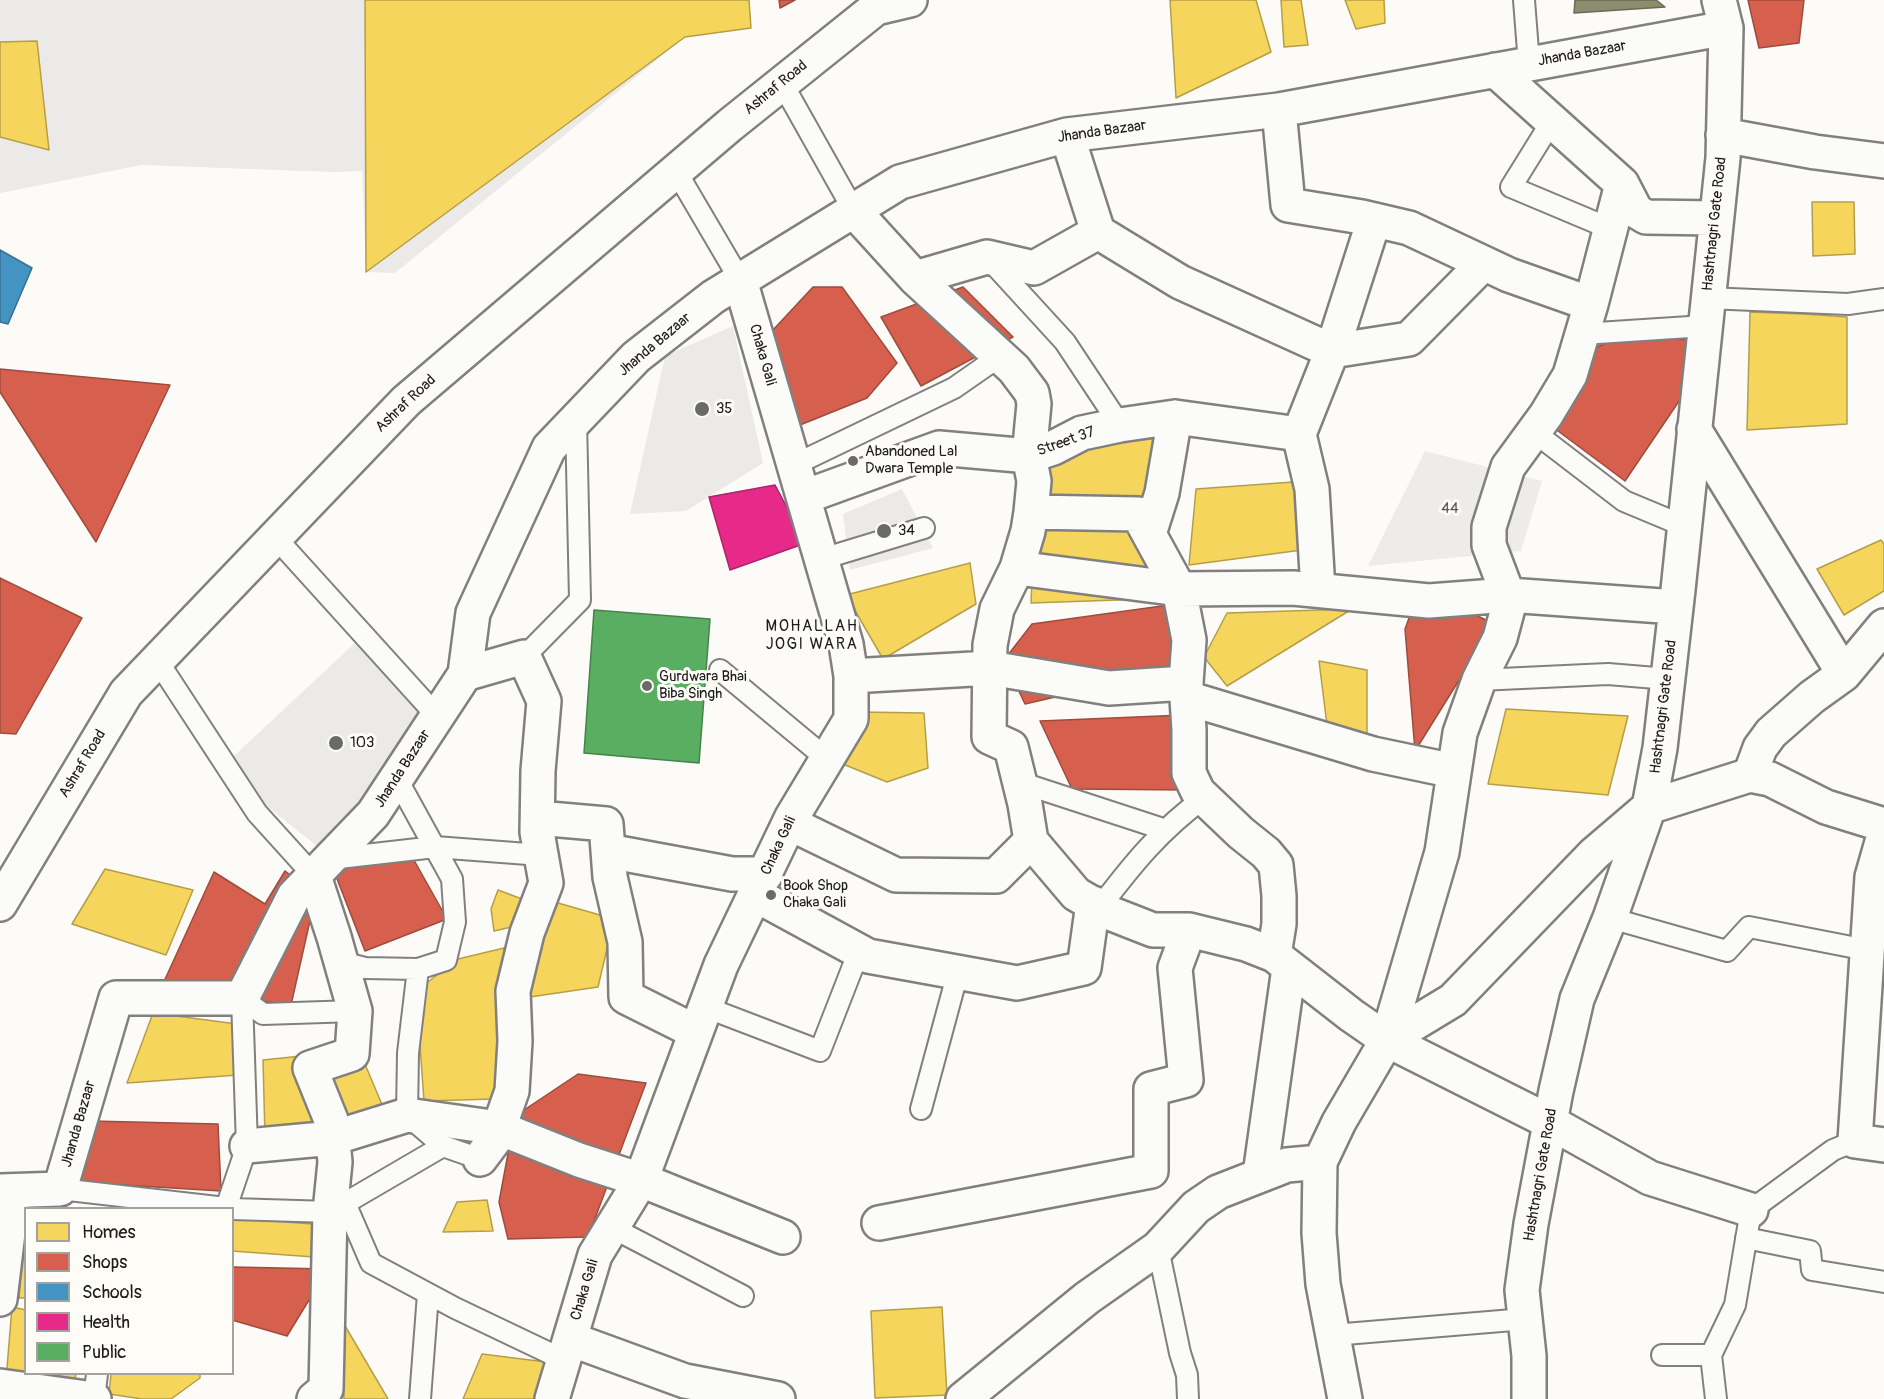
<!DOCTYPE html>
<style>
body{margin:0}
#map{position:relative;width:1884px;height:1399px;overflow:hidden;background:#fcfbf8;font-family:Pangolin,sans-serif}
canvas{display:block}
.legend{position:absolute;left:24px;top:1207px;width:210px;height:168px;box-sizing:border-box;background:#fdfcf7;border:2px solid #a3a29f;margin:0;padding:8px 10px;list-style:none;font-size:18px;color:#1c1c1c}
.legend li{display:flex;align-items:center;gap:12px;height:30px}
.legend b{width:30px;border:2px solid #a3a29f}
</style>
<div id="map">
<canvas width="1884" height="1399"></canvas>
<ul class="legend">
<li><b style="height:16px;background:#f6d55c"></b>Homes</li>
<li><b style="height:16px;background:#d6604d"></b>Shops</li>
<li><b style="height:16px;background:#4393c3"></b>Schools</li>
<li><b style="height:16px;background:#e7298a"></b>Health</li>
<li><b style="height:16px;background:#5aae61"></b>Public</li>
</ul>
</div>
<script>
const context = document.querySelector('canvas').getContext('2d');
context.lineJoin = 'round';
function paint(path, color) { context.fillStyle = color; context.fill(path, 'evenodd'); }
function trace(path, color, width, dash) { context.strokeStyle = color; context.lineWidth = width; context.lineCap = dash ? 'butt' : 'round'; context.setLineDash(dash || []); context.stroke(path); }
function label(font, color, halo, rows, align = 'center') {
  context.font = font + ' Pangolin,sans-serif'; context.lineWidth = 6; context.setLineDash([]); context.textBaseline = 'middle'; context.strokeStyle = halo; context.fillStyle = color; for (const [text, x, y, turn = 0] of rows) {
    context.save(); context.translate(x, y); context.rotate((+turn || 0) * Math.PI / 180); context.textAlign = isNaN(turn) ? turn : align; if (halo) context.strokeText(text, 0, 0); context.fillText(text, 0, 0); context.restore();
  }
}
paint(new Path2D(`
 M0,0h749l2,28 -66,9 -290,236 -29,-1 -4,-101 -28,1 -193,-7 -141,28z
 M733,326l30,137 -77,48 -56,3 35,-158z
 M902,489l31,59 -83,22 -7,-56z
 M372,627l78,91 -133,128 -97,-77z`), '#ebeae8');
paint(new Path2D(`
 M1425,451l117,30 -21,70 -153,15z`), '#edece8');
const homes = new Path2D(`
 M365,0h384l2,28 -66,9 -319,235z
 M1170,0h86l15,52 -95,46z
 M1281,0h20l7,45 -24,2z
 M1345,0h39l1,23 -29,6z
 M37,41l12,109 -49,-13v-95z
 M1812,202h42l1,52 -42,2z
 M1750,312l54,2 43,3v107l-100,6z
 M1155,430l-10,70 -103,6 5,-49z
 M1293,482l9,68 -113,15 7,-76z
 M1135,523l41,75 -145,5 3,-73z
 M1881,540l3,4v47l-40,24 -27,-46z
 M970,563l6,41 -93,55 -37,-64z
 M1352,609l-125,77 -23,-29 23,-44z
 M1319,661l48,9v69l-39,-6z
 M1506,709l122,7 -20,79 -120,-11z
 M859,712l65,1 4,55 -41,14 -54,-22z
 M105,869l88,21 -27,65 -94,-31z
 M498,890l24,9 -6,27 -22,5 -3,-22z
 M551,901l63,18 -16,68 -75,11z
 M504,948l1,110 -11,41 -70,2 -5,-70 5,-46 34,-26z
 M153,1013l84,11 1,51 -111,8z
 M359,1050l27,64 -121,23 -2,-77z
 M487,1200l6,31 -50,1 14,-30z
 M232,1218l80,6 2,33 -82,-6z
 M25,1219h1v79h-7z
 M12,1307l14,3v64h50l-2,9 -68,-3z
 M942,1307l5,88 -72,3 -4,-87z
 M341,1319l47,80h-44z
 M482,1354l64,8 -4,37h-79z
 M111,1374h89v4l-29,21h-29l-33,-5z`);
paint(homes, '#f6d55c');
trace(homes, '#b59e49', 1.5);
const shops = new Path2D(`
 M779,0h16l-15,8z
 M1748,0h56l-5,43 -40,5z
 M813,287h29l55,76 -30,35 -72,29 -22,-97z
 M963,287l50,50 -92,49 -40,-69z
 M1620,335l68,5 6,39 -69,102 -71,-53 42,-80z
 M0,369l170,16 -74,157 -96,-150z
 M0,578l82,40 -66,116 -16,-1z
 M1420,588l74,36 -79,127 -10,-122z
 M1169,605l12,63 -156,36 -21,-44 28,-36z
 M1184,715l5,75 -117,-1 -32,-68z
 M410,853l37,66 -82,32 -33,-85z
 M285,871l31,23 -25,111 -130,-17 53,-116 51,32z
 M578,1074l68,9 -58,154 -80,2 -9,-37 16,-86z
 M91,1121l127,3 3,67 -147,-9z
 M232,1267l96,2 -41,67 -55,-16z`);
paint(shops, '#d6604d');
trace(shops, '#9e4c3e', 1.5);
const schools = new Path2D(`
 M0,250l32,18 -24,56 -8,-2z`);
paint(schools, '#4393c3');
trace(schools, '#376f91', 1.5);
const health = new Path2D(`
 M775,485l31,58 -76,27 -21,-73z`);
paint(health, '#e7298a');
trace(health, '#aa2569', 1.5);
const public = new Path2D(`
 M594,610l116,9 -11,144 -115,-10z`);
paint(public, '#5aae61');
trace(public, '#47824c', 1.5);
const industry = new Path2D(`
 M1575,0h81l9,7 -91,6z`);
paint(industry, '#8c8c6e');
trace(industry, '#6a6a55', 1.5);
const service = new Path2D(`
 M1524,0l5,64
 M782,83l72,128
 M1552,121l-41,66 100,42
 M676,171l64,109
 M989,259l76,83 55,83
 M1707,298l141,6 36,-5
 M1582,334l123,-8
 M1534,432l90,69 60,25
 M794,465l160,-77 46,-32
 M275,537l162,179
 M822,559l102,-31
 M524,657l56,-57 -4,-180
 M157,660l100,153 57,63
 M720,670l107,89
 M1479,680l129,-6 60,5
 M397,779l55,100 3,43 -9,38 -28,9 -10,84 -1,62 36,31 37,13
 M1019,782l147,48
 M330,859l105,-12 106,8
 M1100,907c32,-42 60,-77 104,-109
 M1610,918l117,33 22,-24 118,23
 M341,962l24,6 53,1
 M705,1007l115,44 39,-100
 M921,1109l37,-137
 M60,1189l166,19
 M345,1203l26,60 84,45 109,52
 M226,1208l21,-62 -5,-148 21,16 92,-3
 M232,1209l98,3 113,-66
 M611,1227l132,69
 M1746,1238l64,13 2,19 72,12
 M1158,1248l22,105 7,22 1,24
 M1333,1335l192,-16
 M1662,1355h49l24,-50 16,-95 82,-60 22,-9
 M1711,1355l5,44
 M94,1399l3,-25
 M420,1399l8,-105`);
const minor = new Path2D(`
 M1495,70l127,114 14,27 10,6 70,1
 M1279,110l9,95 74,12 47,11 100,47 82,29
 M1067,135l31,97 82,50 152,69 42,-131
 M1723,135l92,17 69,9
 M854,211l61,67 72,-21 47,11 64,-36
 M915,278l99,91 18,24 2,11 -5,52 5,25 -3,31 -3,19 -11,37 -20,41 -7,36 -1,92 22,10 14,57 6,37 45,53 31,18 46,18h36l57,14 28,11 77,60 36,25 163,82 100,56 101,32
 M1694,429l150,245
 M804,497l135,-49 90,8 24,-8 29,-15 38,-8 55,-8 124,17
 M1031,512l107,2 41,75 10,51 -3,43 3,47v43l9,19 43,41 25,20 10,12 3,31v28l-5,31
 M1149,534l13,-41 13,-76
 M1017,568l162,21 114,-1 136,13 79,-6 168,12
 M1318,590l-6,-101 -13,-55 33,-83 77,-12 75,-76
 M465,674l59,-17 20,44 -6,70 -1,61 9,51 -19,50 -14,58 2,50 -3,50 -17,48 -15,20
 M851,676l139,-8 119,20 77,-5
 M1187,698l186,56 81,17
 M1750,775l10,-27 11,-15 41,-36 32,-23 40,-48
 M538,818l68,6 4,53 15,65 1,55 70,35
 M789,823l107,52 100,1 35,-35
 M1884,835l-12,42 -17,264 29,4
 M608,851l124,23h34
 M314,876l20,61 21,74 -3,43 -42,14 21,52 4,42 -5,50 -4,177 -12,10
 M756,895l112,61 149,27 67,-15 9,-65
 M1387,1040l66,-40 141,-146 55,-47 101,-32 20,4 56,28 58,18
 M247,1146l86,-8 74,-23 92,13 80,32 62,20 142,57
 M1260,1175l29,-207
 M0,1191l60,-2 56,-191h126l52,-102 79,-82 92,-140 8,-61 76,-165 87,-91 77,-60 187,-115 167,-47 212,-25 447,-82
 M879,1223l272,-52v-82l35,-9 -11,-112 14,-38
 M0,1299l13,-108
 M570,1339l115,42 93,18
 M0,1386l94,13
 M552,1399l43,-144 46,-75 80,-215 71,-148 59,-98v-43l-5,-32 -106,-364
 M963,1399l124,-101 71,-50 38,-41 22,-15 69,-27 33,-3
 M1345,1399l-22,-115 -4,-51 1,-71 19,-40 48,-82 55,-188 18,-119 19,-53 21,-42 8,-30v-13l-19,-50v-18l19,-60 38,-52 24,-40 21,-71 31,-120
 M1529,1399v-43l-7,-66 9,-66 25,-133 21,-92 33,-81 39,-111 11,-59 18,-158 45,-432 3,-130 -7,-28`);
const tertiary = new Path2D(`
 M0,904l126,-211 280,-292 324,-276 146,-117 34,-8`);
trace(service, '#81807f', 24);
trace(minor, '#81807f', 38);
trace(tertiary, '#81807f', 38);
trace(service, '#fbfbf9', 20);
trace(minor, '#fbfbf9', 33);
trace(tertiary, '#fbfbf9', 33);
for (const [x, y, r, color] of [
 [702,409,8,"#6a6a69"],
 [853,461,6,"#6a6a69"],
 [884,531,8,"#6a6a69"],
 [647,686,6,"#6a6a69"],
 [336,743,8,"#6a6a69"],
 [771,895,6,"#6a6a69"]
]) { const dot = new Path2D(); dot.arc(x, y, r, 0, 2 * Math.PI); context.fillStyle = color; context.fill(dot); trace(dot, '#fdfcf7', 2); }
label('15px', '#1c1c1c', '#fdfcf7', [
 ["Jhanda Bazaar",1582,54,-10],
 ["Ashraf Road",776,88,-39],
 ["Jhanda Bazaar",1102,132,-8],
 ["Hashtnagri Gate Road",1715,224,-84],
 ["Jhanda Bazaar",655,345,-40],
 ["Chaka Gali",762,355,74],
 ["Ashraf Road",406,404,-43],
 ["Street 37",1066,442,-20],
 ["Hashtnagri Gate Road",1664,707,-83],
 ["Ashraf Road",83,764,-59],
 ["Jhanda Bazaar",403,769,-57],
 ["Chaka Gali",779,846,-65],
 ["Jhanda Bazaar",79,1124,-74],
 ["Hashtnagri Gate Road",1541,1175,-80],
 ["Chaka Gali",585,1290,-73]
]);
label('15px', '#1c1c1c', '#fdfcf7', [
 ["35",716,409],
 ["Abandoned Lal",865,452],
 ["Dwara Temple",865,469],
 ["34",898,531],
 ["Gurdwara Bhai",659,677],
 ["Biba Singh",659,694],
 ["103",350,743],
 ["Book Shop",783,886],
 ["Chaka Gali",783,903]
], 'left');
label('15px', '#575655', '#fdfcf7', [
 ["44",1450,509]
]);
context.letterSpacing = '1.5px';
label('16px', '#1c1c1c', '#fdfcf7', [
 ["MOHALLAH",812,627],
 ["JOGI WARA",812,645]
]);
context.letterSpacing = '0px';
</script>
